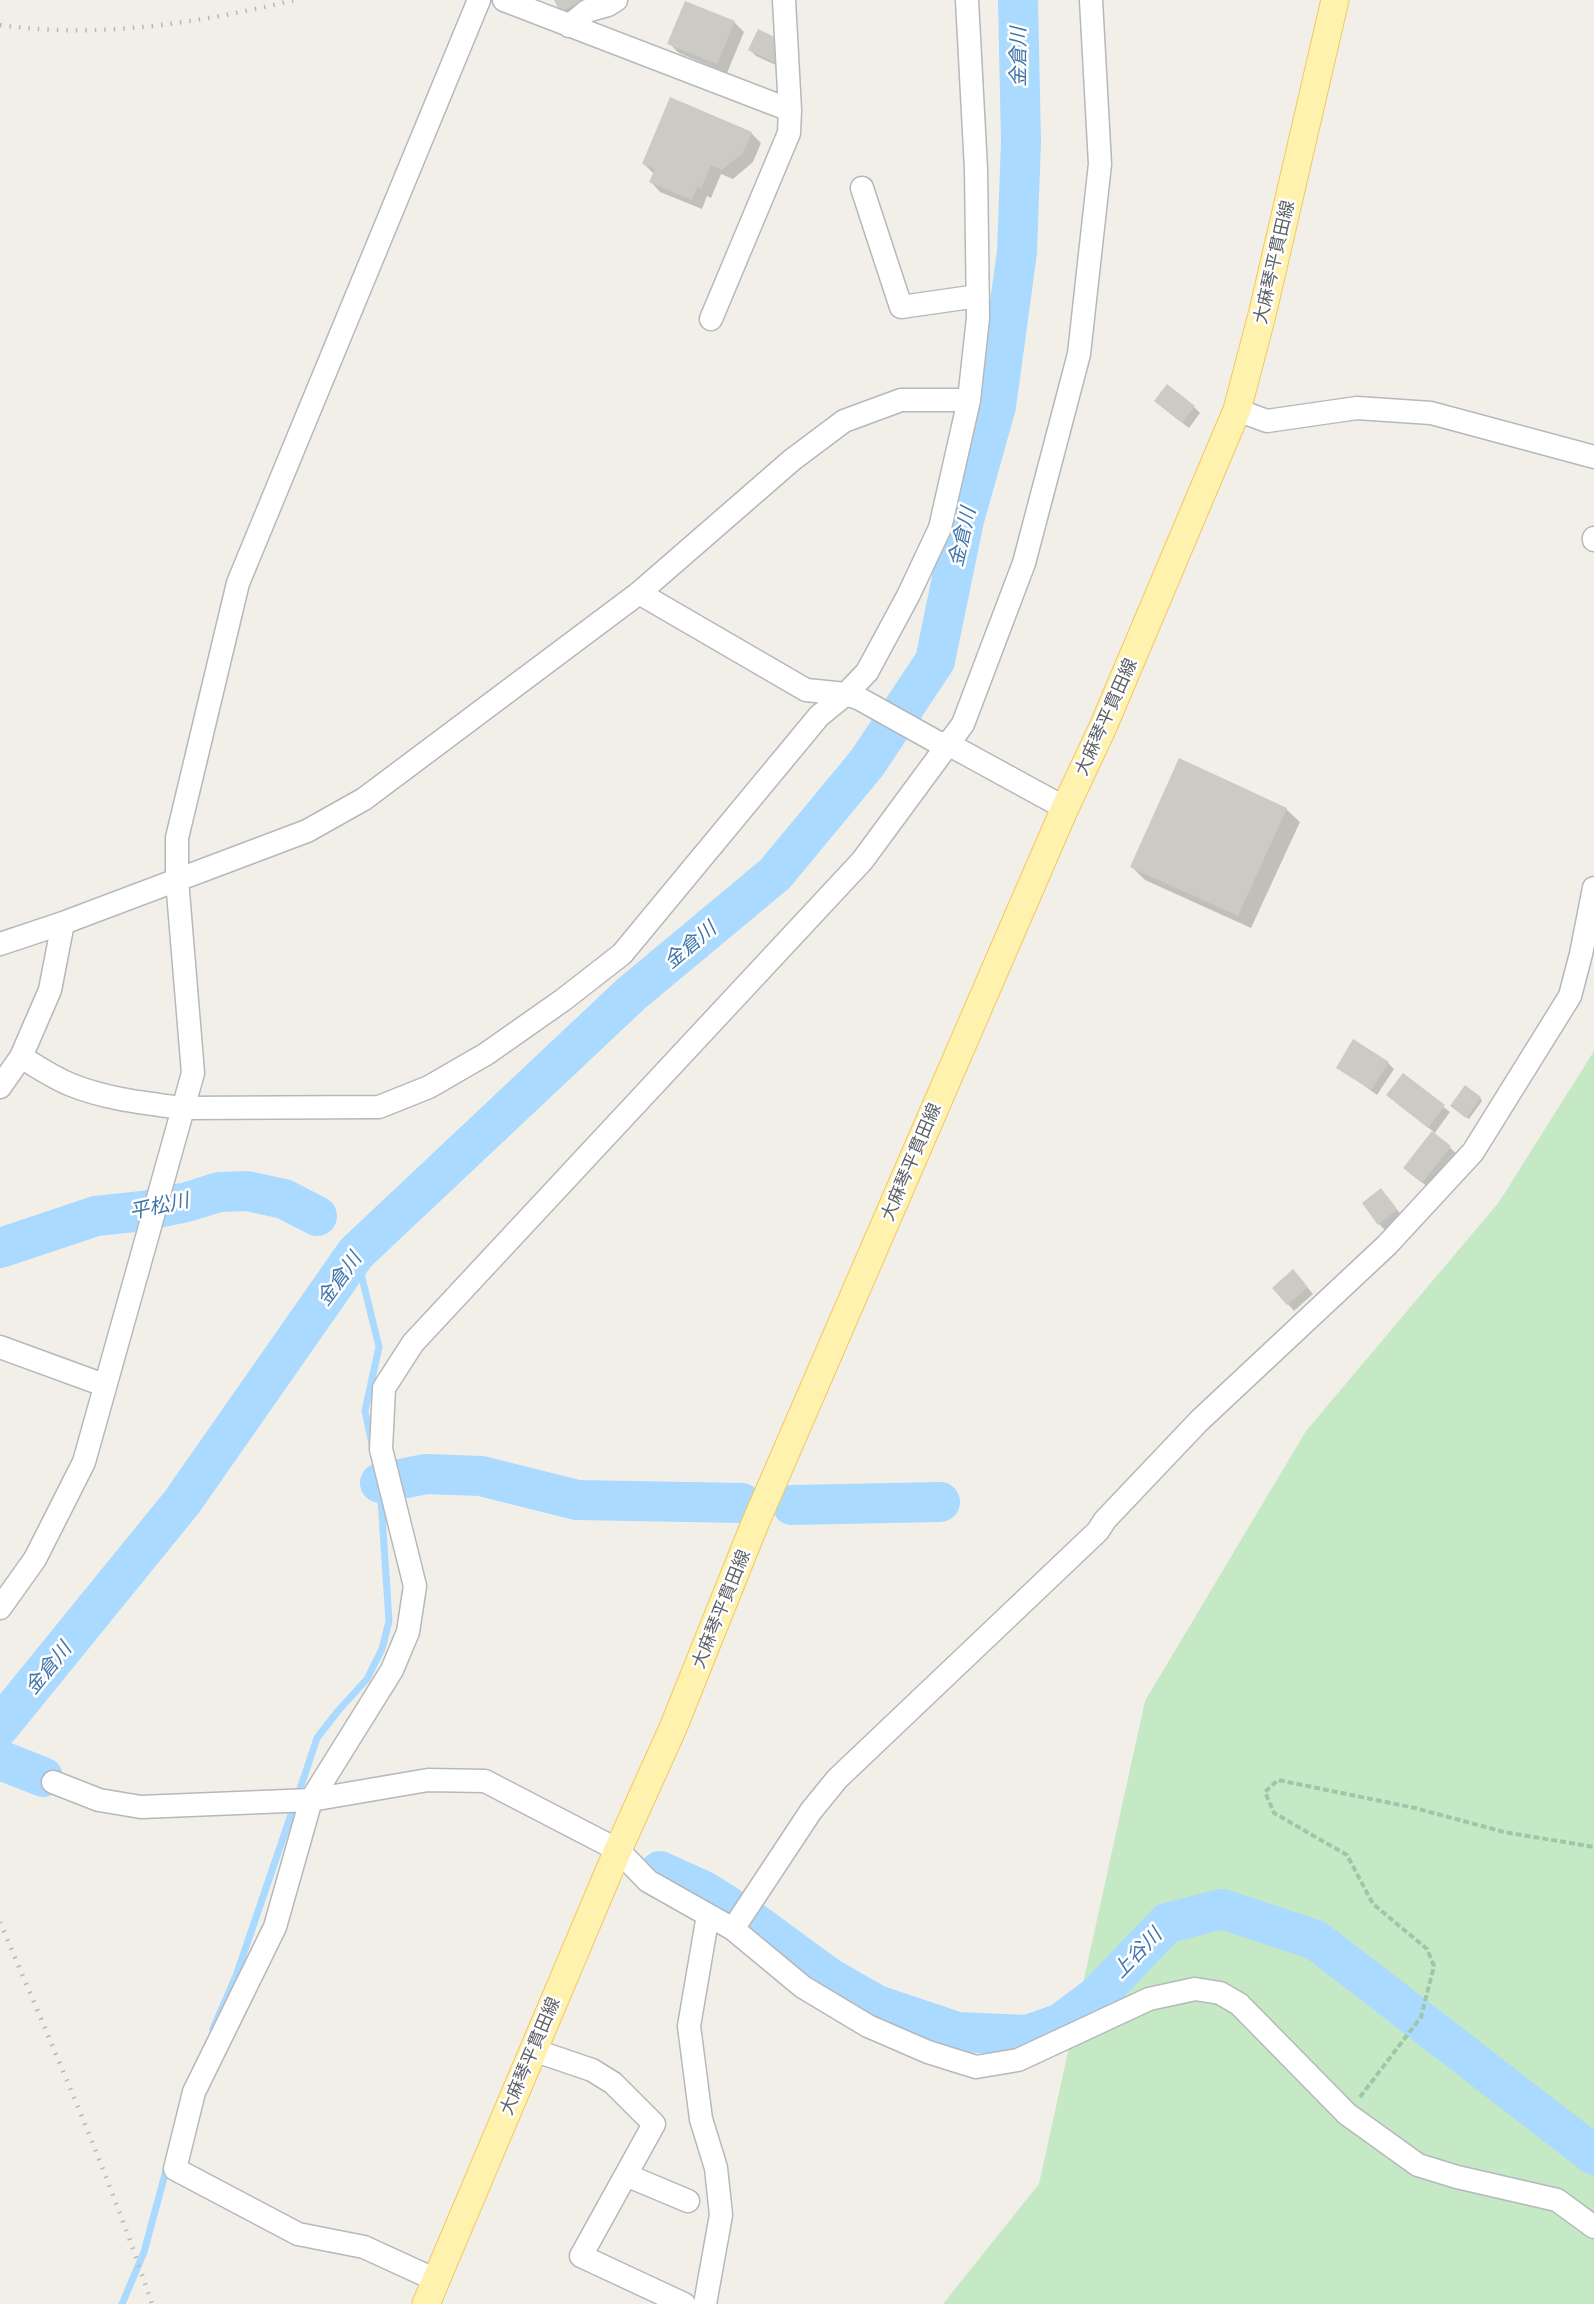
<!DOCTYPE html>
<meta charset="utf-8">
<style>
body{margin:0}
canvas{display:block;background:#f1efe8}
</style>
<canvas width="1594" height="2304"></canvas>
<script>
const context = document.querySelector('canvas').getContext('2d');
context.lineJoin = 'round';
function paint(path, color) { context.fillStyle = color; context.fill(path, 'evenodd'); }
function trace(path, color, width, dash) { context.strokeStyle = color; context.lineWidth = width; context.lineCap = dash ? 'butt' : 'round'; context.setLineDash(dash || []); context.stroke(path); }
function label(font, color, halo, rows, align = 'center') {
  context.font = font + ' Barlow,"Noto Sans JP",sans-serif'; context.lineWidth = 5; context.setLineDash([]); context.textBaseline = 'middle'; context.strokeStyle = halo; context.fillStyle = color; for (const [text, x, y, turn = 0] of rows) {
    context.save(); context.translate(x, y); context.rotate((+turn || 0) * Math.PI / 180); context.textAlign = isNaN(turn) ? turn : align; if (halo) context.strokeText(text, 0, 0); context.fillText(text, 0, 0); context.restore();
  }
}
paint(new Path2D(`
 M1594,1051v1253h-651l96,-120 106,-483 161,-270 193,-229z`), '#c5e8c5');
paint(new Path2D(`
 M555,0h56l-40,21 -9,-9z
 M734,22l10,10 -17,41 -48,-20 -10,-10z
 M782,42l-2,25 -24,-11 -6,-6z
 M751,133l10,10 -8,19 -20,17 -12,-5 -10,24 -4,-2 -5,13 -42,-17 -9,-10 3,-8 -10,-10z
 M1162,407h32l6,6 -11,15z
 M1286,809l14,13 -49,106 -106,-48 -13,-13z
 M1388,1063l6,6 -17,26 -39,-28z
 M1403,1075l47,37 -16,22 23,20 -28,34 -24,-20 29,-36 -40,-31z
 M1480,1098l2,3 -13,18 -15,-11z
 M1387,1196l15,20 -17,14 -6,-6z
 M1299,1278l14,16 -19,17 -20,-23z`), '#0003');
trace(new Path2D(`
 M356,1253l23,94 -14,64 7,33
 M298,1795l19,-57 21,-27 29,-32 15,-30 7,-28 -9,-137
 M213,2029l23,-53 58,-170
 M122,2304l22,-52 23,-85`), '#aadaff', 7);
trace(new Path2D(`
 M0,1248l96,-32 47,-5 44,-9 32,-10 28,-1 37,8 33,17
 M380,1483l46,-9 55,2 96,24 165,3
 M792,1505l148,-3
 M0,1726l182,-224 174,-249 275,-259 144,-120 92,-111 68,-102 29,-141 32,-114 21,-154 4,-111 -3,-141
 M0,1760l43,17
 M660,1871l46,21 47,30 75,55 49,28 80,27 70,3 34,-12 36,-27 70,-73 55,-14 94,31 278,215`), '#aadaff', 40);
paint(new Path2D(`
 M554,0h30l-24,12z
 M685,1l50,20 -18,43 -50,-20z
 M758,29l25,12 -9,21 -26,-12z
 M670,97l82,35 -9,21 -21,17 -11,-5 -10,24 -4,-2 -5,13 -43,-18 6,-13 -13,-5z
 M1167,384l28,22 -13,17 -28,-22z
 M1179,758l108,50 -49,108 -108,-49z
 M1353,1039l36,23 -18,28 -35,-22z
 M1403,1073l42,32 -17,23 -42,-33z
 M1465,1085l16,12 -15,21 -16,-12z
 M1432,1131l19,15 -29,37 -19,-15z
 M1381,1188l16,22 -19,15 -16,-22z
 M1293,1269l15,18 -21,18 -15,-17z`), '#cccac5');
const minor = new Path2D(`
 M504,0l286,110
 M569,26l18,-15 21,-6 8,-5
 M862,188l39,119 77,-11
 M711,319l78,-186 1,-23 -6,-110
 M1237,410l30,11 90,-13 74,5 163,44
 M1594,538v2
 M639,593l167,97 40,4 14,5 77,43 11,2 117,64
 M0,944l63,-21 244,-92 57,-32 275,-206 153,-133 52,-39 57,-21h68
 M21,1057c15,9 31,20 48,27 36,15 75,19 113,24l197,-1 50,-20 57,-33 77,-54 59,-46 197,-238 27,-22 21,-22 41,-76 32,-68 29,-128 9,-82 -2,-149 -9,-169
 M0,1087l21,-30 29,-67 13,-67
 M0,1347l104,38
 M0,1608l35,-49 49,-97 109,-389 -16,-193v-42l61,-255 241,-583
 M53,1782l46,18 42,7 170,-7 117,-20 57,1 133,69 30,31 85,48 70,58 65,39 60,26 48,15 42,-7 131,-61 46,-10 25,4 19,11 108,110 71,51 39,12 100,23 37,27
 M733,1929l78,-118 26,-32 261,-248 7,-11 94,-99 188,-176 86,-93 97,-156 11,-42 13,-66
 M533,2050l59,20 21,13 41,41 -73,132 103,48
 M626,2175l62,26
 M436,2280l-72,-33 -66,-13 -123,-65 19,-77 81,-165 36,-127 81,-130 16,-38 7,-46 -34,-137 3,-61 29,-45 449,-482 101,-137 61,-161 55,-209 21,-190 -9,-164
 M705,2304l16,-89 -5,-47 -15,-49 -12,-93 19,-111`);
const major = new Path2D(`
 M426,2304l192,-454 55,-122 81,-202 311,-718 38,-81 134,-317 25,-95 73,-315`);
trace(minor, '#b5b8bc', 25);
trace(major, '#f2c960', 29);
trace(new Path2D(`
 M1360,2097l61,-80 13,-51 -7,-17 -54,-45 -26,-49 -73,-42 -9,-21 13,-12 137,28 89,24 90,15`), '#9cc7a9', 4, [6, 3]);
trace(minor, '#fff', 22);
trace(major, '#fff2af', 27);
trace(new Path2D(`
 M0,25c100,14 198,-2 295,-25
 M0,1922c53,126 109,252 152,382`), '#b6b7b8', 4.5, [1.5, 8]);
label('18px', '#5f6368', '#fff', [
 ["大麻琴平貫田線",1274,262,-77],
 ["大麻琴平貫田線",1106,717,-66],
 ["大麻琴平貫田線",911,1162,-67],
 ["大麻琴平貫田線",721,1609,-68],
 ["大麻琴平貫田線",530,2056,-67]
]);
label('italic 20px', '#4174aa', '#fff', [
 ["金倉川",1018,57,-90],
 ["金倉川",962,537,-77],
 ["金倉川",690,945,-40],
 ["平松川",159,1206,-12],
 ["金倉川",339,1279,-54],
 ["金倉川",48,1668,-51],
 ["上谷川",1137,1953,-46]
]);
</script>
